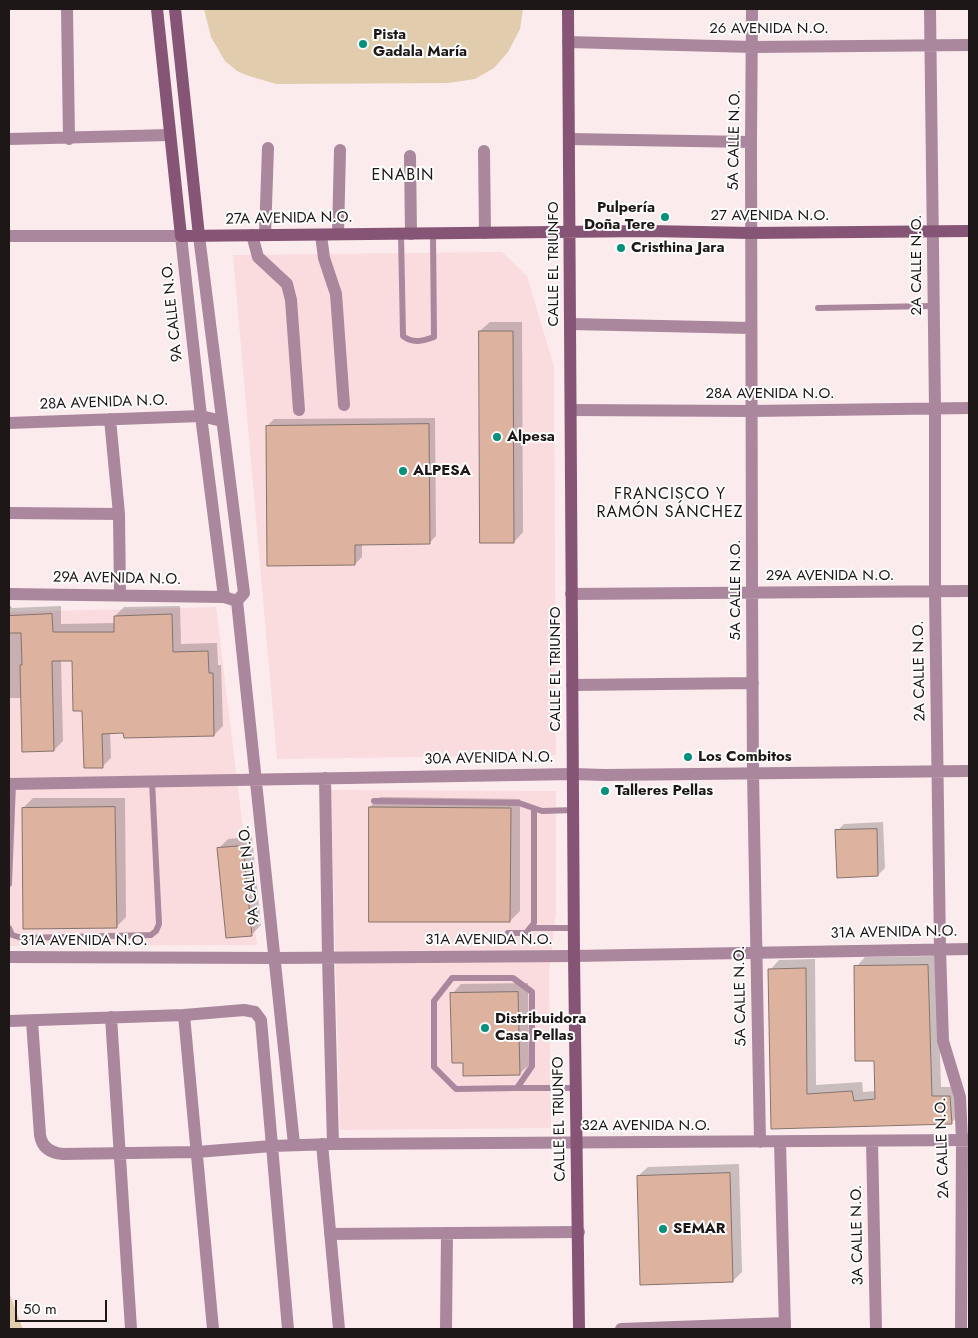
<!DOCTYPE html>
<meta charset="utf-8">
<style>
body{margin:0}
#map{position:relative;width:978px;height:1338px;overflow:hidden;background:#fcebec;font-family:Jost,sans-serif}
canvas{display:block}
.frame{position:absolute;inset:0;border:10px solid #1e1717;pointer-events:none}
.scale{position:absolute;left:15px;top:1300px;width:92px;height:22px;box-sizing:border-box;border:2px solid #1e1717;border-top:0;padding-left:6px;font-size:15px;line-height:18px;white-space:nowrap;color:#1e1717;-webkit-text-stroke:4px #fdfdfd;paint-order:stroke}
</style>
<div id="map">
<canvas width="978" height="1338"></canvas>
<div class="frame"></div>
<div class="scale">50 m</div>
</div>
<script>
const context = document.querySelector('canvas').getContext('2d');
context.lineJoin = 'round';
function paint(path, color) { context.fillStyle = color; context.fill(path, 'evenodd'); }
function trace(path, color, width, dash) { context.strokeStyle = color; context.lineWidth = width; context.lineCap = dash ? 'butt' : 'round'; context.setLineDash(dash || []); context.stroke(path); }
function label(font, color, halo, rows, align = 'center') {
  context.font = font + ' Jost,sans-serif'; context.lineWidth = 4; context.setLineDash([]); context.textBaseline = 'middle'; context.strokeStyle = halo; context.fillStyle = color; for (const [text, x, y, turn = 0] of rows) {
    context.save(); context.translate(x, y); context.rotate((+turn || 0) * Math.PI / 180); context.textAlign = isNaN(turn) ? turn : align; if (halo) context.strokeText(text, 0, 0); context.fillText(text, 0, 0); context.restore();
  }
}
paint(new Path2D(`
 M502,252l25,24 27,91 2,388 -279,4 -44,-504z
 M216,607l41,338 -248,1v-334z
 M331,790l225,1v121l-7,61 2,155 -211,2z`), '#fadbde');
paint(new Path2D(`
 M204,9h319l-3,20 -12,23 -14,16 -19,11 -27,4 -172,1 -27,-8 -12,-5 -12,-10 -14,-24z
 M9,1292l14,37h-14z`), '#e1ccad');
paint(new Path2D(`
 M490,322h32l1,210 -9,10 -34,-211z
 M435,418l1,118 -7,7 -67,1v13l-7,7 -88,-138 7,-7z
 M9,606h2l1,2 49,-2v18l54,-1v-7l9,-9 56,-1 1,38 36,-1 1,22h3l2,61 -9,9 -104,-3 1,26 -9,9 -29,-107h-12l2,81 -9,9 -32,-52h-13z
 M380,797l140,2v112l-10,10 -140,-114z
 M33,798h92l1,119 -10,10 -93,-119z
 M883,822l2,46 -7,7 -41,-44 7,-7z
 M252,837l9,88 -9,9 -34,-85 10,-10z
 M937,956l4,131h18l2,26 -10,10 -179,4 -2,-157 9,-10 36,-1 1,126 46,-3 1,10 13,-1 -1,-32 -19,-92 9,-10z
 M528,983l1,82 -10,9 -55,-13 -12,-67 9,-10z
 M739,1164l3,108 -9,9 -95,-105 10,-9z`), '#0003');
const building = new Path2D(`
 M479,331h34l1,212h-34z
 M429,424l1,120 -75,1v20l-88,1 -1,-140z
 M52,614l1,18h61v-16l58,-2 1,38 35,-1 1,22h4l1,63 -90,2 -1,-5 -21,1 1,34h-19l-2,-57h-9l-1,-50h-20l2,90 -32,1 -2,-87h2l-1,-32h-12v-17z
 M115,807l2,121 -94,1 -1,-121z
 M369,807l142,1 -1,114h-141z
 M877,829l1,47 -41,2 -2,-48z
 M243,846l9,90 -26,2 -9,-90z
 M928,965l4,131h18l2,28 -181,5 -3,-160 38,-1 1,126 45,-3 2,10 21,-2 -1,-38h-19l-1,-95z
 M518,992l2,83 -57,1v-13h-11l-2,-70z
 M730,1173l3,109 -93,3 -3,-109z`);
paint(building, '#ddb29f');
trace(building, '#85746c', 1);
trace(new Path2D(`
 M401,234l2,102c10,8 20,5 31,1l-1,-103
 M818,308l115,-2
 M374,801l145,2 23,8 32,-1
 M9,884l4,-100
 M9,928l3,7 10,3 129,-3 5,-4 3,-7 -7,-143
 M530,928h44
 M508,933h18l8,-10v-114
 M452,978h61l19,14v74l-15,22 -61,1 -22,-22v-66z
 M517,1088h59`), '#aa879d', 6);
trace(new Path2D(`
 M67,9l2,130
 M752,9l-1,133 1,451 1,180 7,369
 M930,9l5,399v184l5,357 3,92 17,56 2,43 -1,189
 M568,42l185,5 216,-2
 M9,139l161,-4
 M569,139l182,3
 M484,151l1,82
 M410,156l1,78
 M338,234l2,-84
 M252,235l6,22 29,27 4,16 8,110
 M265,235l3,-87
 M321,235l3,23 12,36 8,111
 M9,236h172l20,180 23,181 13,4 57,543
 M199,236l45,357 -7,8
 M571,324l180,4
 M571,410l181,1 217,-3
 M110,419l9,95 1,81
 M9,423l192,-7 21,5
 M9,513l110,1
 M9,594l215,3
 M571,594l398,-3
 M572,685l181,-2
 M325,778l3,180 5,186
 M9,784l564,-10 32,1 364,-4
 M9,957l266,1 299,-2 395,-7
 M184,1015l29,314
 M111,1017l20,312
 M9,1021l175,-6 60,-5 11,2 6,8 11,126 61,-2 636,-4
 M32,1021l8,114c2,13 11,18 23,19l134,-2 75,-6 16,183
 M872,1141l4,188
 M780,1142l5,187
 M322,1144l17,185
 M330,1234l249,-2
 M446,1329l1,-96
 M621,1329l164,-6`), '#aa879d', 12);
trace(new Path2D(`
 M157,9l24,227 468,-5 102,2 218,-2
 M175,9l24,227
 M568,9l6,947 5,373`), '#865576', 12);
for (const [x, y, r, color] of [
 [363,44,5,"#04917c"],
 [665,217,5,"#04917c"],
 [621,248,5,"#04917c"],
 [497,437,5,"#04917c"],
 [403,471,5,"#04917c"],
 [688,757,5,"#04917c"],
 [605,791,5,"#04917c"],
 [485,1028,5,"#04917c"],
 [663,1229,5,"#04917c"]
]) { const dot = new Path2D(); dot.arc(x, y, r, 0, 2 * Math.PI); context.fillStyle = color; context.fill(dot); trace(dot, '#fdfdfd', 2); }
label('15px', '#1e1717', '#fdfdfd', [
 ["26 AVENIDA N.O.",769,29],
 ["5A CALLE N.O.",735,140,-89],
 ["27 AVENIDA N.O.",770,216],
 ["27A AVENIDA N.O.",289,219,-1],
 ["CALLE EL TRIUNFO",554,264,-90],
 ["2A CALLE N.O.",917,265,-90],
 ["9A CALLE N.O.",173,312,-96],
 ["28A AVENIDA N.O.",770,394],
 ["28A AVENIDA N.O.",104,403,-2],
 ["29A AVENIDA N.O.",830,576],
 ["29A AVENIDA N.O.",117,579,1],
 ["5A CALLE N.O.",736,590,-90],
 ["CALLE EL TRIUNFO",556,669,-90],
 ["2A CALLE N.O.",920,671,-91],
 ["30A AVENIDA N.O.",489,759,-1],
 ["9A CALLE N.O.",250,875,-96],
 ["31A AVENIDA N.O.",894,933,-1],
 ["31A AVENIDA N.O.",489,940],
 ["31A AVENIDA N.O.",84,941],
 ["5A CALLE N.O.",741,996,-91],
 ["CALLE EL TRIUNFO",560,1119,-91],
 ["32A AVENIDA N.O.",646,1126],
 ["2A CALLE N.O.",943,1148,-92],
 ["3A CALLE N.O.",858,1235,-91]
]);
label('bold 15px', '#1e1717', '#fdfdfd', [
 ["Pista",373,35],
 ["Gadala María",373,52],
 ["Pulpería",655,208,"right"],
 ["Doña Tere",655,225,"right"],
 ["Cristhina Jara",631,248],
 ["Alpesa",507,437],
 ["ALPESA",413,471],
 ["Los Combitos",698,757],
 ["Talleres Pellas",615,791],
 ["Distribuidora",495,1019],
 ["Casa Pellas",495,1036],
 ["SEMAR",673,1229]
], 'left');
context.letterSpacing = '1px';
label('16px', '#1e1717', '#fdfdfd', [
 ["ENABIN",403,176],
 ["FRANCISCO Y",670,495],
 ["RAMÓN SÁNCHEZ",670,513]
]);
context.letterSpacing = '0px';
</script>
